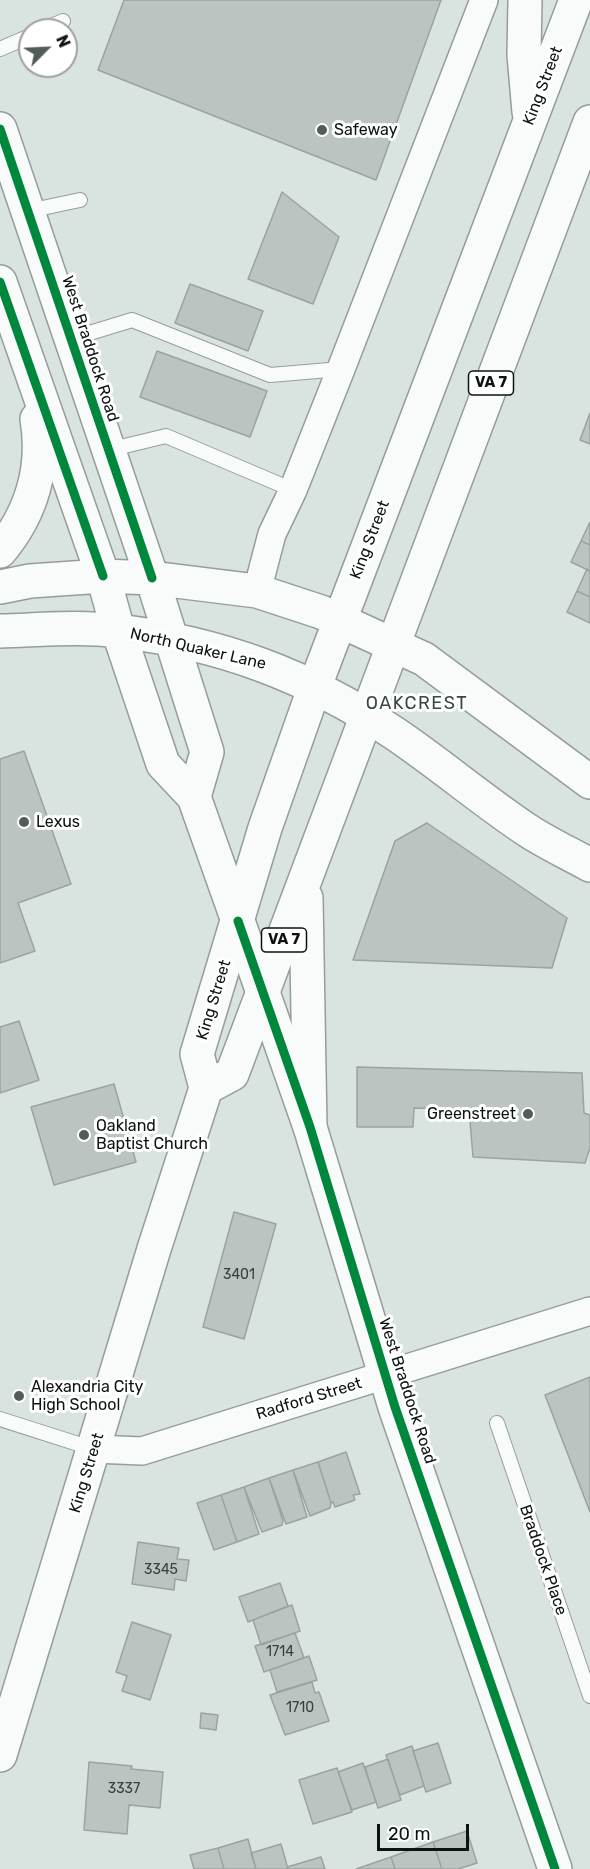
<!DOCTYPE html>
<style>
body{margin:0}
#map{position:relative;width:590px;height:1869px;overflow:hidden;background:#d9e4e0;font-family:Rubik,sans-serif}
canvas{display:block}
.north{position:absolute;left:18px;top:18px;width:60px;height:60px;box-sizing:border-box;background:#fff;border:2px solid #9ea1a0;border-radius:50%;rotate:66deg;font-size:16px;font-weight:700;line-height:24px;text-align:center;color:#0c1311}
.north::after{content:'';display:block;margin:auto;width:21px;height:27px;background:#545c59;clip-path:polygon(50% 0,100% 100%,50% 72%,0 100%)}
.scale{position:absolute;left:377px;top:1824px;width:92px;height:27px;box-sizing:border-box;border:3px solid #0c1311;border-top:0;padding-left:8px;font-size:18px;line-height:21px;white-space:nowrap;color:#0c1311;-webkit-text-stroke:4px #fff;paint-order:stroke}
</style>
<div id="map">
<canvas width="590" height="1869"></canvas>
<div class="north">N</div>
<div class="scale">20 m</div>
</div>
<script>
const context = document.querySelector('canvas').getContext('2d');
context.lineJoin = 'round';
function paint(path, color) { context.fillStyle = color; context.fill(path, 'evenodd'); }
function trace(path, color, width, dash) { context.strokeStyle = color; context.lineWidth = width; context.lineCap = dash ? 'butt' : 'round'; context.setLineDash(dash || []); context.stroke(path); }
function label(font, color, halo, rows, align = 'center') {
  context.font = font + ' Rubik,sans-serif'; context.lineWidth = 6; context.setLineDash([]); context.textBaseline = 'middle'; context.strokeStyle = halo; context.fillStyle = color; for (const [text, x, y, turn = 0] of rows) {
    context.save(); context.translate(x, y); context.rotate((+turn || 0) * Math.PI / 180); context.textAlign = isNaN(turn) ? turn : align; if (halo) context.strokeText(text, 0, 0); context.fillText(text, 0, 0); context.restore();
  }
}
const building = new Path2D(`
 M124,0h317l-65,180 -278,-110z
 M282,192l57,45 -26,67 -65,-25z
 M190,284l73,27 -15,40 -73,-28z
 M157,351l110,40 -17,46 -110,-40z
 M590,413v31l-10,-4z
 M590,522v23l-9,-4z
 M581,541l9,4v26l-19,-9z
 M587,569l3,2v26l-13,-6z
 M577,591l13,6v26l-23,-11z
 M24,751l47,133 -53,19 17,48 -35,12v-204z
 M427,823l140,95 -15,50 -199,-8 42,-119z
 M19,1021l20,59 -39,13v-66z
 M357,1067l225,6 2,40 6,2v33l-5,15 -112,-6 -4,-48 -55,-1 -1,19h-56z
 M114,1084l22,78 -82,23 -23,-78z
 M234,1212l42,12 -32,115 -41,-12z
 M590,1377v135l-45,-117z
 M346,1452l14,42 -7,1 2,5 -20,7 -2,-5 -2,1 -13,-41z
 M318,1462l13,41 -1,5 -20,8 -17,-46z
 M293,1470l14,47 -21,7 -17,-46z
 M269,1478l14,43 -1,4 -20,7 -18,-45z
 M244,1487l15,47 -22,8 -16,-47z
 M221,1495l16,47 -23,8 -17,-47z
 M138,1542l41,6 -2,11 12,1 -3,21 -11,-2 -1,11 -42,-6z
 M280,1583l8,23 -40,16 -9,-25z
 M292,1605l8,26 -39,14 -8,-25z
 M132,1622l39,13 -21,65 -28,-9 5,-15 -11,-4z
 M295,1633l9,25 -40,14 -9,-26z
 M309,1656l8,24 -40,12 -7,-22z
 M312,1682l3,11 4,-1 10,29 -44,14 -15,-40z
 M201,1713l17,2 -2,15 -16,-2z
 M438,1743l13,40 -25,9 -13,-41z
 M412,1746l12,40 -24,9 -14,-40z
 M388,1759l13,41 -23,8 -13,-41z
 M89,1762l43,4 -1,3 32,3 -3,36 -31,-3 -2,29 -43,-4z
 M363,1763l13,39 -24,8 -14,-38z
 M337,1768l15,44 -39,12 -14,-44z
 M467,1831l10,32 -19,6h-16l-9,-27z
 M248,1839l8,30h-32l-6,-21z
 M433,1842l9,27h-47l-4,-12z
 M281,1844l7,25h-32l-5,-16z
 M218,1848l6,21h-30l-4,-14z
 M321,1857l4,12h-37l-1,-2z
 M391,1857l4,12h-39z`);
paint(building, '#bcc4c1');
trace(building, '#9ba3a0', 1.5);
const lane = new Path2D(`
 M43,30l20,-9
 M0,49l30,-13
 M28,211l52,-11
 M70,339l62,-19 138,55 71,-6
 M108,450l58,-14 127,54
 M0,1419l94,30
 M497,1423l93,273`);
const street = new Path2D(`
 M257,591l15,-57 21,-44 48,-121 143,-369
 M94,1449l48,2 448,-140`);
const secondary = new Path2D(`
 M0,129l152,449 55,174 -13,45
 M0,282l103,294 15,54 45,134 31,33 44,124 72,206 85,280 160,462
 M0,551c32,-38 45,-84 37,-132
 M0,587l30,-6 73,-5 49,2 105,13 64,21 103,47 166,123
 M0,631c39,-1 80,-5 118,0 102,12 190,45 276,102 46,31 89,68 136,99 19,12 40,22 60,33`);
const primary = new Path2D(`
 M525,0l-1,55 5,57
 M306,898l4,229
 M206,1088l26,-14c121,-317 237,-635 358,-952
 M0,1755l154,-506 52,-161 -9,-34 68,-226 50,-142 261,-686`);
trace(lane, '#959d9a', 16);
trace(street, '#959d9a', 30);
trace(secondary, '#959d9a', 36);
trace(primary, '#959d9a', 36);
trace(lane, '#f9fbfa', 14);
trace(street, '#f9fbfa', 27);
trace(secondary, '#f9fbfa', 33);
trace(primary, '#f9fbfa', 33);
trace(new Path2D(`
 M0,129l152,449
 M0,282l103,294
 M238,921l72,206 85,280 160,462`), '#00873e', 9);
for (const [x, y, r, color] of [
 [322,130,6,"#545c59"],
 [24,822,6,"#545c59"],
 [528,1114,6,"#545c59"],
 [84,1135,6,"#545c59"],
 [19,1396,6,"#545c59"]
]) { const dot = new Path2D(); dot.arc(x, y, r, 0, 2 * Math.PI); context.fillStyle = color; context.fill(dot); trace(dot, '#fff', 2); }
label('14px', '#383f3d', null, [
 ["3401",239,1275],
 ["3345",161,1570],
 ["1714",280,1652],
 ["1710",300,1708],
 ["3337",124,1789]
]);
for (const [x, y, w] of [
 [491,383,45],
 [284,940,45]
]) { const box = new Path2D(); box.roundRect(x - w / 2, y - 12, w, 24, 4.5); context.fillStyle = '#fff'; context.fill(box); trace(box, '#0c1311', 1.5); }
label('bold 15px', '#0c1311', null, [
 ["VA 7",491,383],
 ["VA 7",284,940]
]);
label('16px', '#0c1311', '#fff', [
 ["King Street",543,86,-69],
 ["West Braddock Road",90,349,72],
 ["King Street",370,540,-69],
 ["North Quaker Lane",198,649,13],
 ["King Street",214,1000,-73],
 ["West Braddock Road",407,1391,72],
 ["Radford Street",309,1399,-17],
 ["King Street",87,1473,-73],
 ["Braddock Place",543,1560,71]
]);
label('16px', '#0c1311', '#fff', [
 ["Safeway",334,130],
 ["Lexus",36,822],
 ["Greenstreet",516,1114,"right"],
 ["Oakland",96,1126],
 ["Baptist Church",96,1144],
 ["Alexandria City",31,1387],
 ["High School",31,1405]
], 'left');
context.letterSpacing = '1.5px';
label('18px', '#374743', '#fff', [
 ["OAKCREST",417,704]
]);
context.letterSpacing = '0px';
</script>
